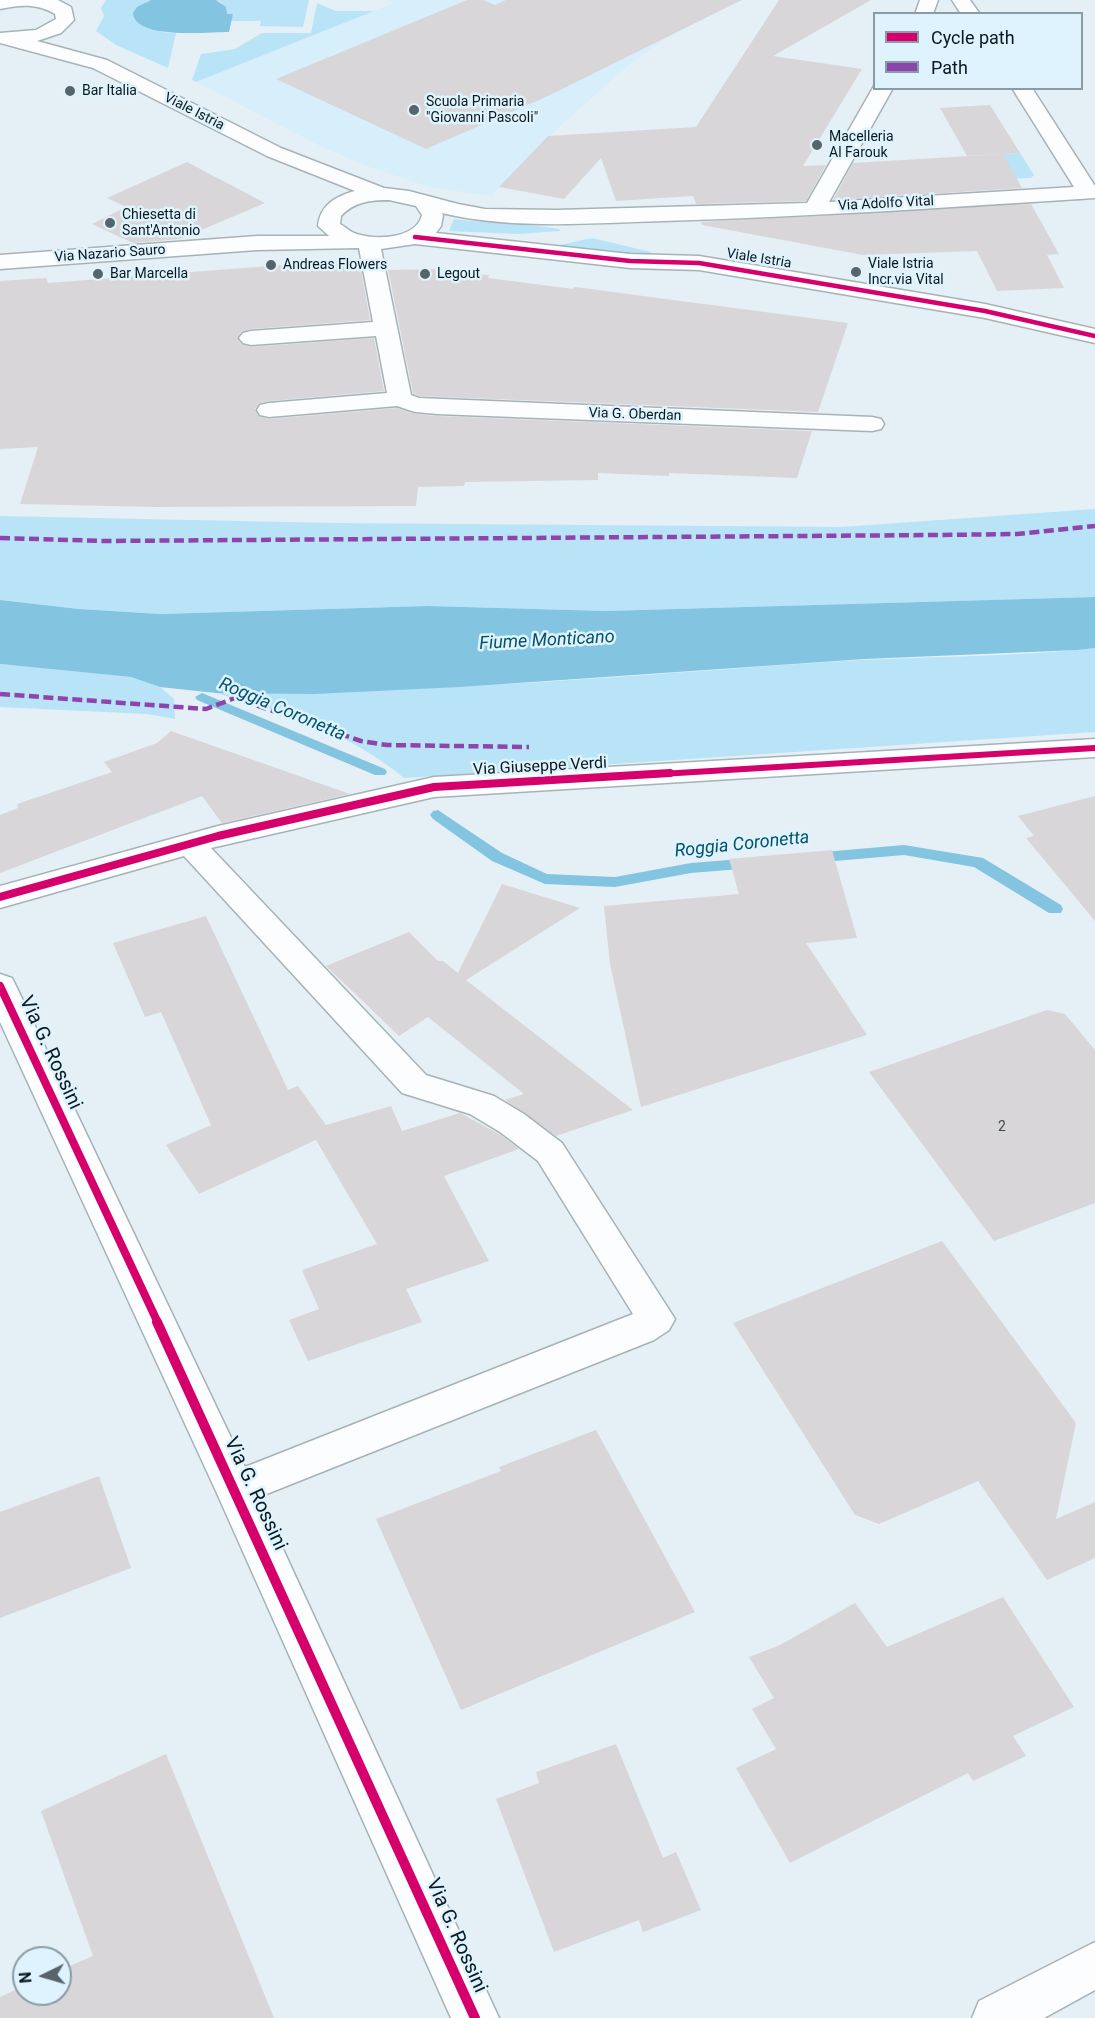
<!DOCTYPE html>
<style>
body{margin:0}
#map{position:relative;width:1095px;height:2018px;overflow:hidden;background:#e5f0f6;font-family:Roboto,sans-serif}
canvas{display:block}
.legend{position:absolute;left:873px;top:12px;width:210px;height:78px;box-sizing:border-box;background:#def3fd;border:2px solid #8a9ba4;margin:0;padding:8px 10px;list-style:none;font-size:18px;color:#0b181e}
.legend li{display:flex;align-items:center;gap:12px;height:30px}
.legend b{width:30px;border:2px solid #8a9ba4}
.north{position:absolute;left:12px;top:1946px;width:60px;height:60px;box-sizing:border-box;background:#def3fd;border:2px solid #8a9ba4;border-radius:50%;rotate:265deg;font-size:16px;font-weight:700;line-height:24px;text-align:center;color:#0b181e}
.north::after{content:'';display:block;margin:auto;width:21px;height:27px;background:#57646a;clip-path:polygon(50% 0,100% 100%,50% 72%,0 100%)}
</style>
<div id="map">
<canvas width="1095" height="2018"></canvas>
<ul class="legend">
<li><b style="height:8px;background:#d6006c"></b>Cycle path</li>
<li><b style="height:8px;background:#8e44ad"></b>Path</li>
</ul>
<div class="north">N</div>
</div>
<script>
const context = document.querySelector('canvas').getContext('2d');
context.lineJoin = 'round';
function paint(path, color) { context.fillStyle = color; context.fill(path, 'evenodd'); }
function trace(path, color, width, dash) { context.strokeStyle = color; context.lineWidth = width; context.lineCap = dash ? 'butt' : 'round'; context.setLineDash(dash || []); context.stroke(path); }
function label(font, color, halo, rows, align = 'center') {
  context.font = font + ' Roboto,sans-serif'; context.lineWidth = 5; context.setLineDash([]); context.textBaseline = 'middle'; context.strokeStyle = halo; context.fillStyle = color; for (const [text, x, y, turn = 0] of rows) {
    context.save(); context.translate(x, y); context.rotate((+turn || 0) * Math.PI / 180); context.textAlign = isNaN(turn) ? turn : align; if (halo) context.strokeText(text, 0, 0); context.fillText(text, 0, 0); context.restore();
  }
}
paint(new Path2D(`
 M387,0h329l-94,71 -75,67 -56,58 -62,-9 -60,-20 -45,-19 -128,-66 197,-79z`), '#d7effb');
paint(new Path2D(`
 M106,0h45l-5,2 15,30 15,1 -8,35 -52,-23 -20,-14 8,-15 -3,-8z
 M216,0h93l-6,27 -43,-1 1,-5h-30l2,-7h-7l-5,-12z
 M317,3l19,8h38l-178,71 -4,-2 9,-26 34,-5 27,-16h49z
 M1020,153l14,22 -3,3 -27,1 -15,-24z
 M454,219c35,5 70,4 105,10l1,2 -42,3 -69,-3z
 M592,238l59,14 1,2 -4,2 -93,-10z
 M1095,509v88l-489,14 -178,-5 -268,8 -81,-5 -79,-9v-84l335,7 506,4z
 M1095,648v84l-691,46c-54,-45 -121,-67 -188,-85 204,1 408,-17 612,-31 88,-6 179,-4 267,-14z
 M0,664l131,13 29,10 14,12 1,20 -28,-5 -147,-7z`), '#b9e3f7');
paint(new Path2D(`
 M151,0h65l10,7 1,7h6l-4,18c-20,0 -94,8 -96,-19l4,-6z
 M1095,597v51l-18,2 -212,9 -405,28 -146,7 -98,-1 -56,-6 -29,-10 -131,-13v-64l79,9 81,5 268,-8 178,5z`), '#83c4e1');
paint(new Path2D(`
 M202,693l183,76 2,3 -2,3h-10l-178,-75 -2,-3z
 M438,810l64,43 45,21 68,3 76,-14 62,-5 8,5 -8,5 -62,5 -76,14 -70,-3 -53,-23 -59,-42 -3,-4 3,-4z
 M904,845l79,13 78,47 2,4 -2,4h-12l-75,-46 -70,-12 -92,8 -8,-5 8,-5z`), '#83c4e1');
paint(new Path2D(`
 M467,0h16l12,5 11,-5h236l-196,97 -120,52 -150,-70z
 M779,0h92l-98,56 89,13 -59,97 23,-1 -20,36 -110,3 -3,-8 -77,5 -15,-43 -37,41 -65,-12 49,-51 148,-9z
 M990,105l30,48 -53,3 -27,-48z
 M1003,154l19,34 -189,12 20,-37z
 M187,162l78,41 -85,36 -47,4 -41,-19 34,-17 -19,-9z
 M1031,204l28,50 -12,1 17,33 -67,3 -20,-40 -114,4 -161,-30 -1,-3z
 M348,260l1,10h12l9,50 -119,9 -10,3 -4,6 4,6 10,3 123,-9 10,53 -115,10 -9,2 -5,6 5,8 9,2 128,-11 18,6 22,2 375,15 -15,47 -128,-5v3l-71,-3v7l-133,2 -1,4 -46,1 -2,19 -262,1 -134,-3 18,-57 -38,2v-168l46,-3 2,5z
 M442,269v5l47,1 -1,3 85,11 2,-2 273,36 -30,89 -399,-16 -6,-3 -25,-123z
 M171,731l179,63 -128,29 -20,-27 -202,77v-58l18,-7 -1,-4 95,-32 -8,-10 53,-19z
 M1095,796v125l-69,-83 8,-2 -16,-20z
 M832,850l25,88 -51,5 61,92 -226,72 -31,-143 -6,-58 135,-12 -10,-35z
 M502,884l78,24 -114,72 167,130 -77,26 -51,-36 19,-6 -96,-77 -29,19 -73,-70 83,-34 29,29h5l15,12z
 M206,916l82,174 10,-4 28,39 65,-19 11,25 58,-18 39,21 20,15 -75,27 45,85 -83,28 16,33 -114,39 -19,-41 30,-11 -17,-39 75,-26 -61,-104 -117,54 -33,-49 45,-20 -50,-113 -16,5 -32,-74z
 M1047,1010l18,4 30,36v153l-101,38 -125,-169z
 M942,1241l134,182 -20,96 39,-17v56l-48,22 -69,-99 -99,43 -24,-9 -122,-192z
 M596,1430l99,182 -234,98 -85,-191 125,-48 -2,-4z
 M99,1476l32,92 -131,50v-106z
 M1003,1597l71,110 -61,29 13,20 -53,25 -5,-8 -178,90 -54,-95 40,-19 -24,-40 22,-11 -25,-41 31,-12 75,-42 32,44z
 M616,1744l47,114 13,-6 25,58 -58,22 -4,-12 -85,32 -58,-153 43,-16 -3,-11z
 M166,1754l108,264h-274v-21l24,-11v8h36v-24l33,-14 -52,-145z`), '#d8d6d8');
const minor = new Path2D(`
 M0,0h58l13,7 3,13 -13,13 -24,8 70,19 174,88 103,40 25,3 49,13 27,5 72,1 250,-7 67,-117v2h19l-64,114 245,-15 -62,-99h20l63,98v12c-144,9 -288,19 -432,23 -73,2 -150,9 -221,-8l1,2 -2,11 -5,7 194,21 69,2 286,48 110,25v14l-110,-25 -286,-48 -69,-2 -215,-24 -34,5 30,146 8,3 453,19 9,2 3,5 -3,5 -9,2 -435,-17 -22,-2 -18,-6 -128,11 -9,-2 -3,-5 3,-5 9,-2 118,-10 -11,-57 -125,9 -8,-2 -4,-5 4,-5 8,-2 122,-9 -14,-74 -102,2 -257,19v-14l257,-19h72l-11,-10c2,-21 18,-30 37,-35l-88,-35 -174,-88 -93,-25v-10l36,-3 20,-11 -1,-5c-19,-11 -35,-9 -55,-5zM389,200l27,6 6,9c-6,25 -51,26 -70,17 -4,-2 -8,-6 -12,-8l1,-8c13,-14 29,-16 48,-16z
 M920,0h18l-5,14h-18z
 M952,0h18l10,14h-19z
 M1095,739v18l-661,40 -223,51 215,227 68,21 30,18 38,29 113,176 -6,11 -15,10 -395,157 240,521h-48l-236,-529 -215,-467v-48l12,4 4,8 229,481 388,-153 -95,-153 -38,-29 -30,-18 -68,-21 -218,-237 -184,52v-22l218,-60 216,-49z
 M1095,1942v48l-51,28h-72l7,-17z`);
trace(minor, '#a7b2b7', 3);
paint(minor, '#fbfdfe');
trace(new Path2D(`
 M0,538l105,3 832,-6 80,-1 78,-8
 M0,694l206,15 29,-11 126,43 26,4 142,2`), '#8e44ad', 4.5, [10, 4.5]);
trace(new Path2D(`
 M415,237l215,24 69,2 286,48 110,25`), '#d6006c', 4.5);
trace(new Path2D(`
 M644,775l451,-27`), '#d6006c', 6);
trace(new Path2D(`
 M0,897l218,-61 216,-49 236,-14
 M0,986l158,337`), '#d6006c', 8);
trace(new Path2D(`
 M157,1322l318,696`), '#d6006c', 10);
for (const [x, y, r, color] of [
 [70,91,6,"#57646a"],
 [414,110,6,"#57646a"],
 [817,145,6,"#57646a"],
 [110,223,6,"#57646a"],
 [271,265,6,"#57646a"],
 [856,272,6,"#57646a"],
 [98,274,6,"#57646a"],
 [425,274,6,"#57646a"]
]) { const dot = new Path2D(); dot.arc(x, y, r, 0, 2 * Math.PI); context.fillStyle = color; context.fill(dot); trace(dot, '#def3fd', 2); }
label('14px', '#0b181e', '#def3fd', [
 ["Bar Italia",82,91],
 ["Scuola Primaria",426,102],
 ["\"Giovanni Pascoli\"",426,118],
 ["Macelleria",829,137],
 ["Al Farouk",829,153],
 ["Chiesetta di",122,215],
 ["Sant'Antonio",122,231],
 ["Viale Istria",868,264],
 ["Incr.via Vital",868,280],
 ["Andreas Flowers",283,265],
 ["Bar Marcella",110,274],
 ["Legout",437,274]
], 'left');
label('14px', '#0b181e', '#def3fd', [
 ["Viale Istria",194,112,27],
 ["Via Adolfo Vital",886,204,-3],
 ["Via Nazario Sauro",110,254,-4],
 ["Viale Istria",759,259,9],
 ["Via G. Oberdan",635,415,2]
]);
label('14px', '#3e484c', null, [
 ["2",1002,1127]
]);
label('16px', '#0b181e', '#def3fd', [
 ["Via Giuseppe Verdi",540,767,-3]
]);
label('italic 18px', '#03516b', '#def3fd', [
 ["Fiume Monticano",547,641,-3],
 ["Roggia Coronetta",282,710,23],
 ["Roggia Coronetta",742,845,-6]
]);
label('20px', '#0b181e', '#def3fd', [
 ["Via G. Rossini",50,1053,65],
 ["Via G. Rossini",255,1494,65],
 ["Via G. Rossini",456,1936,66]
]);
</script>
